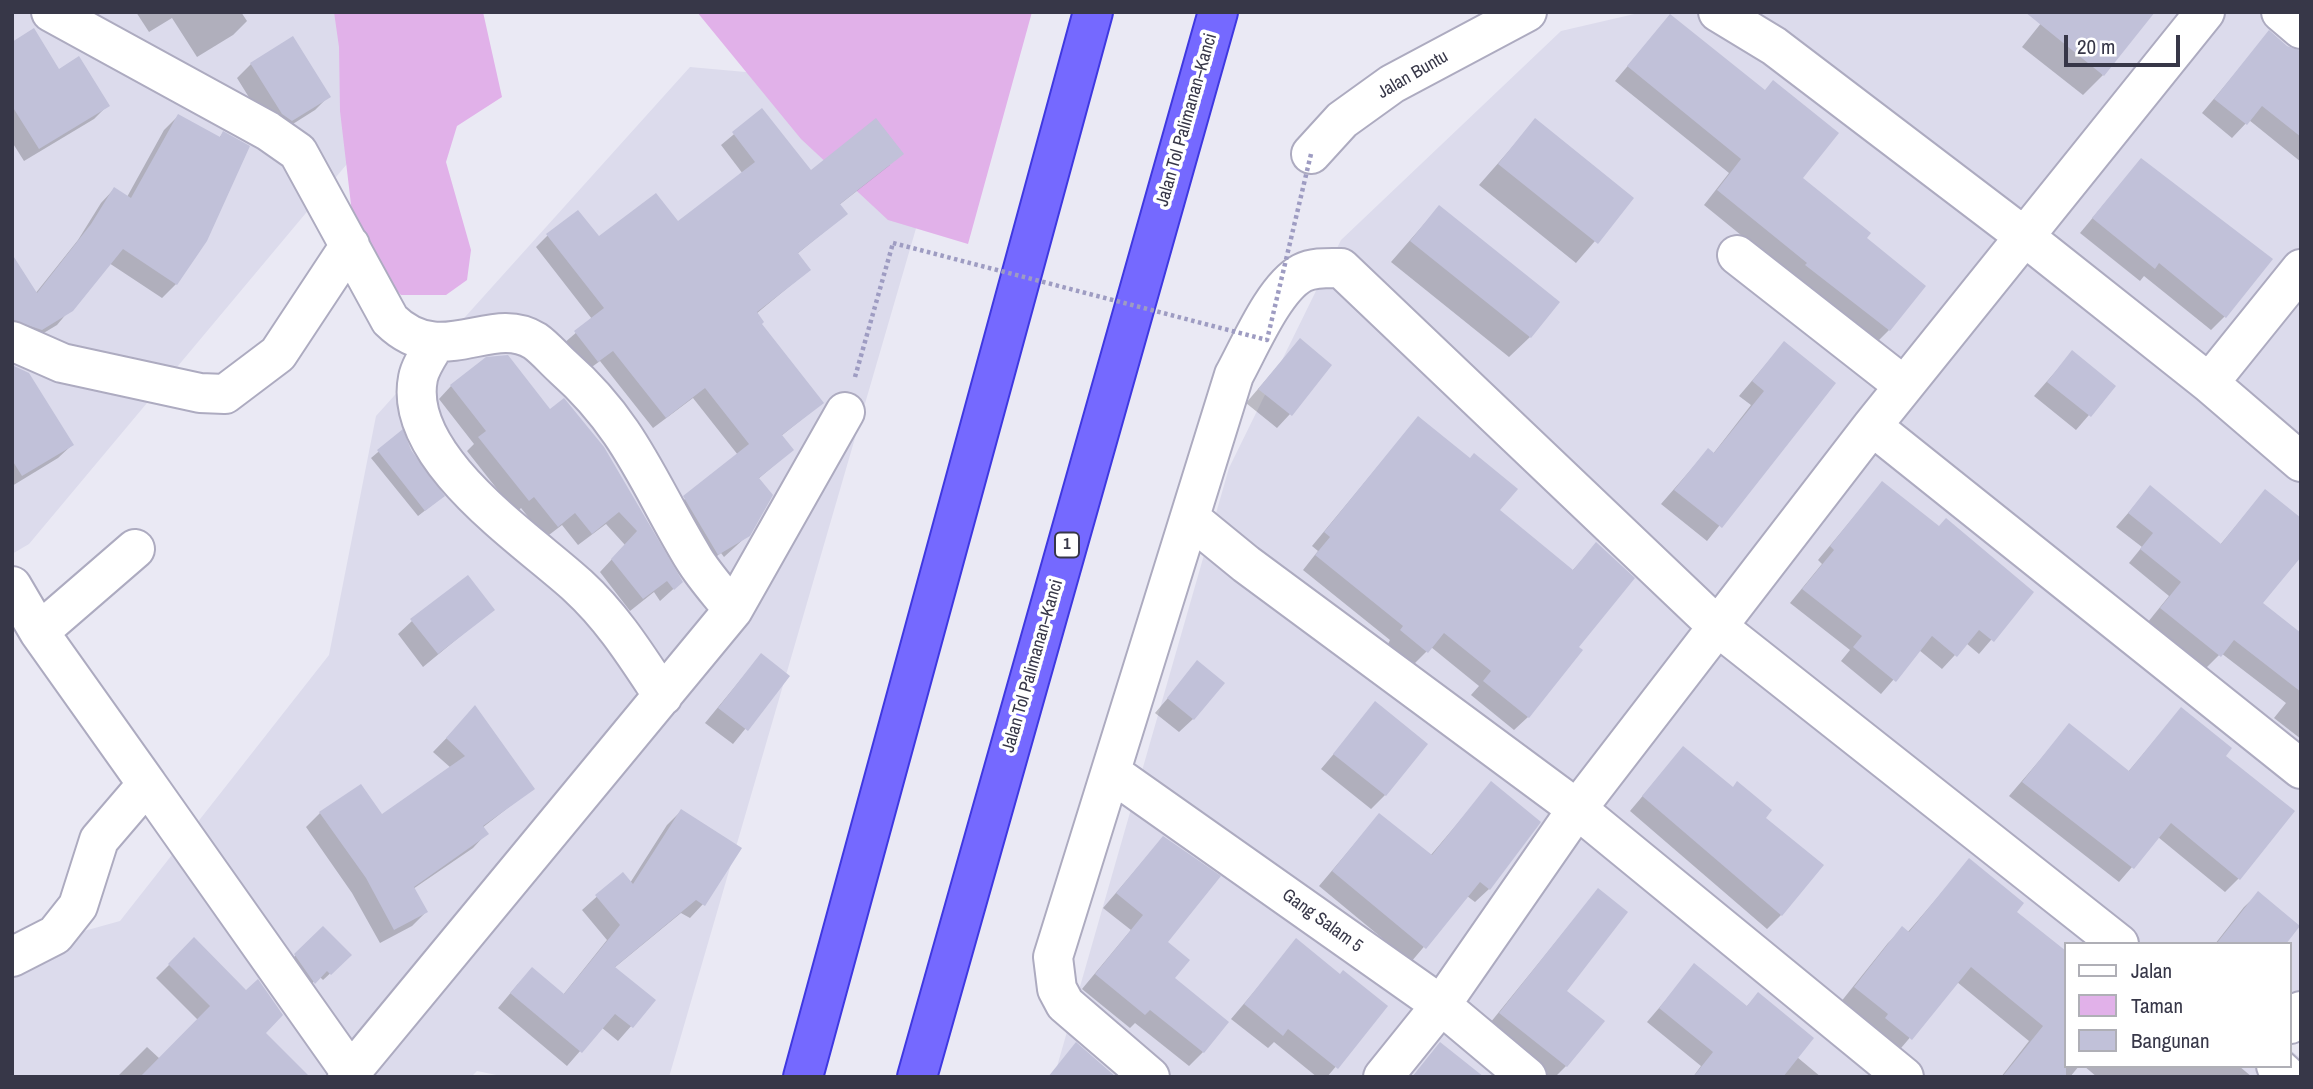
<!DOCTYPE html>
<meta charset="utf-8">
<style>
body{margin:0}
#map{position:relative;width:2313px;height:1089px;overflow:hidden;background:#eae9f4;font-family:"Archivo Narrow",sans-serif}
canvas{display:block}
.frame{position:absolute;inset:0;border:14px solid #373748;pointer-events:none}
.legend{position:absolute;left:2064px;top:942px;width:228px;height:126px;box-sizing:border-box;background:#fff;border:2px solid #afafb6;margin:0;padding:9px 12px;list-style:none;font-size:21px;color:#373748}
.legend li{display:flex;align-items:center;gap:14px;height:35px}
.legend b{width:35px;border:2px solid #afafb6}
.scale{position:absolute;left:2064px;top:35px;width:116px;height:32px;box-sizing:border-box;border:4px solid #373748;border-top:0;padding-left:9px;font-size:21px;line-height:24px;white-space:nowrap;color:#373748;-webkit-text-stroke:5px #fff;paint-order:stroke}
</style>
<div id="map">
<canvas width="2313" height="1089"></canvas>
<div class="frame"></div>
<ul class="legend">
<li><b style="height:9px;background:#fff"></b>Jalan</li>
<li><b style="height:19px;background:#e1b1e9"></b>Taman</li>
<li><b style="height:19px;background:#c1c1d9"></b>Bangunan</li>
</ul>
<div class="scale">20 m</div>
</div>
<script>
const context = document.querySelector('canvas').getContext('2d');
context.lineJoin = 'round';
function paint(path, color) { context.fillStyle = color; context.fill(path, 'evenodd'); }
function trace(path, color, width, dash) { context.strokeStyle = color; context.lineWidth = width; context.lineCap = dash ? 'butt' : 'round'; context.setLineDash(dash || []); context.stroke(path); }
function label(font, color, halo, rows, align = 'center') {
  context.font = font + ' "Archivo Narrow",sans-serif'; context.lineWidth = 7; context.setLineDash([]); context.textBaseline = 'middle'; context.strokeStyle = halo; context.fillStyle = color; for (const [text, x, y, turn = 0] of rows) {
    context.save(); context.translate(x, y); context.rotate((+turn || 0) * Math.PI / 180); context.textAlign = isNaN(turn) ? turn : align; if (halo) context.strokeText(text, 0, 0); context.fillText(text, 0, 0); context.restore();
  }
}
paint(new Path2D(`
 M12,12h386l-31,128 -338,404 -17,10z
 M1643,12h658v1009l-11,13v-90h-224v122h224v-16l11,8v19h-1247l175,-609 112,-228 220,-209z
 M690,67l266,24 -287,986h-163l-29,-6 -6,6h-459v-126l108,-30 209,-266 47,-239z`), '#dcdbec');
paint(new Path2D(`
 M334,12h149l19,85 -45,29 -11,36 25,88 -4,30 -21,15h-45l-25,-26 -24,-56 -12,-102 -1,-64z
 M697,12h335l-64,232 -80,-24 -87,-81z`), '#e1b1e9');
paint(new Path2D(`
 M136,12h105l6,9 -14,14 -36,22 -25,-39 -23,14z
 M2050,12l53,63 -20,20 -61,-48z
 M1670,16l94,75 37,87 64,60 24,92 -14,14 -171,-139 25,-32 -114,-92z
 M2269,33l32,28v101l-52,-42 -17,18 -30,-25z
 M12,44l95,62 -13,13 -70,42 -12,-19z
 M251,64l78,32 -14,14 -38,24 -9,-6 -31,-50z
 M762,111l48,62 80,-8 -51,40 7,9 -49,40 12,16 -53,44 3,10 63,79 -41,33 11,14 -34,29 -10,56 -24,22 -3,-4 -16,12 -32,-56 65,-54 -45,-57 -40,30 -53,-67 -15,11 -22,-28 29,-25 -56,-72 12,-12 51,4 79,-15 65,-50 -22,-29z
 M178,116l41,22 4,-5 -47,151 -14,14 -53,-35 -52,62 -30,18 -15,-5v-75l23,31 43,-54 23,-37 13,-14 13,8 37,-67z
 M1536,120l96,78 -56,65 -97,-78z
 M2141,160l84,156 -14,14 -67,-54 -4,5 -60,-48z
 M1439,207l91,130 -21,20 -118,-95z
 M1300,340l-10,74 -13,14 -31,-25z
 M1784,343l49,41 -126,157 -46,-37 47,-54 5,4 38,-49 -12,-9z
 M2072,353l42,33 -38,44 -42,-34z
 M12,366l60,79 -14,13 -46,28z
 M451,386l98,25 132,171 -21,19 -6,-9 -24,19 -30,-39 25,-27 -19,-21 -28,21 -16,-20 -17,13 -24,-30 -5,5 -49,-62 7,-7 -35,-45z
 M1418,418l80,93 74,60 24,-26 -68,172 -14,13 -43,-35 8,-9 -48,-39 -18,18 -25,-21 2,-4 -87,-70 15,-19 -6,-5z
 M402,432l34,70 -18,14 -47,-58z
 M1882,483l56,45 94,64 -53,62 -13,-11 -24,26 -23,-19 -38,44 -40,-33 9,-11 -60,-47 32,-39 -4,-4z
 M2150,488l70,57 45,-54 -5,113 41,31v104l-27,-21 12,-15 -65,-50 -15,15 -58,-46 21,-26 -40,-33 13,-16 -26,-20z
 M492,610l-69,57 -25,-33 14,-13z
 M761,655l27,21 -55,68 -28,-21z
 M1198,663l-5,56 -14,13 -24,-19z
 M1376,704l9,91 -14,14 -50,-40z
 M2181,709l42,47 16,122 -14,14 -67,-55 -39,45 -110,-86 60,-70 59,46z
 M462,722l70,67 -50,39 4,6 -13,14 -60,41 13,23 -14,14 -32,17 -28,-50 -46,-66 14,-14 62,4 69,-49 -18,-16z
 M1683,748l80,70 18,97 -14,14 -137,-118z
 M1491,784l-2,105 -14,13 -8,-6 -56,66 -92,-76 60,-71 51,41z
 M681,811l22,93 -13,14 -9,-5 -67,55 40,32 -36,41 -17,-14 -34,39 -69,-58 20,-24 45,11 44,-55 -25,-30 40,-36 8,9 37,-58z
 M1163,838l2,105 8,35 30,74 -14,14 -54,-43 -5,5 -48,-39 49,-59 -28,-22z
 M1969,861l46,51 51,41v113h13l-9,11h-69l28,-36 -72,-59 -61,72 -56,-51 48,-60 14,-14 5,4z
 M1598,890l-34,101 39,31 -37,44 -11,11h-7l-62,-49z
 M2258,894l26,50h-69l29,-37z
 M323,928l27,27 -27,25 -4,-4 -12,13 -18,-27z
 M194,940l52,53 18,40 44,44h-191l30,-30 13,12 39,-38 -43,-43z
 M1297,941l43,35 46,31 -59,70h-10l-43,-35 -6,6 -37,-29z
 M1695,966l51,41 12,-12 39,62 24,20h-128l8,-11 -54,-44z
 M2084,1066h155l13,11h-155z`), '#0003');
paint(new Path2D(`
 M2025,12h130l-51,64z
 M1670,14l95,76 8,-10 66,53 -36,45 68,55 -4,5 59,48 -36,45 -85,-66 2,-2 -90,-73 24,-31 -114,-93z
 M34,28l25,41 20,-13 31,50 -71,43 -27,-43v-64z
 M2269,30l18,16 14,5v86l-39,-31 -15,19 -33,-26z
 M293,36l38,61 -39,24 -10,-7 -32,-51z
 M762,108l49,62 65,-52 28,36 -64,50 8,10 -50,39 13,17 -54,42 7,10 -2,2 62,79 -42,32 12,15 -35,28 14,17 -23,41 -32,19 -35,-59 66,-52 -44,-56 -39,30 -53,-67 -15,11 -24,-31 30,-23 -58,-74 32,-24 21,26 57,-43 22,28 77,-59 -23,-30z
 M178,114l42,23 3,-6 27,15 -43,95 -30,44 -54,-36 -50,62 -31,19 -30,-10v-66l25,39 54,-69 23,-37 17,11z
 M1535,118l99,80 -36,46 -100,-80z
 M2141,158l132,101 -47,59 -67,-55 -4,6 -63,-51z
 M1439,205l121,97 -29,36 -121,-97z
 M1300,338l32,27 -40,51 -34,-27z
 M1784,341l52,42 -114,145 -48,-38 34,-42 6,5 50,-62 -12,-10z
 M2072,350l44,36 -25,31 -44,-35z
 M508,355l42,54 14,-11 40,49 79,135 -9,8 -7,-9 -24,18 -32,-40 26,-28 -18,-19 -27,22 -17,-21 -17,14 -24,-30 -5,4 -51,-64 8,-6 -36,-46 36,-28z
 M12,365l17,8 45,72 -52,31 -10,-16z
 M1418,416l52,42 4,-5 44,36 -18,21 73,60 23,-28 39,36 -56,69 4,3 -54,68 -46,-37 8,-10 -47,-38 -16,20 -28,-23 3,-4 -88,-71 15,-18 -6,-5z
 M403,429l8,21 34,46 -20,15 -48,-61z
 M1882,481l57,45 7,-8 88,74 -40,50 -15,-12 -22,27 -25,-21 -36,46 -43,-35 9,-11 -60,-47 32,-39 -4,-4z
 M2150,485l71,59 44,-55 36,29v39l-38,46 38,30v59l-67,-52 -13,17 -61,-49 21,-26 -41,-33 13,-16 -25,-20z
 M468,575l27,35 -57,44 -28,-35z
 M761,653l29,23 -42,55 -30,-23z
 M1197,660l28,23 -31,37 -27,-22z
 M1375,701l53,43 -42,52 -53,-42z
 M475,705l60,84 -52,37 6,8 -75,53 14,25 -34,18 -28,-52 -47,-66 42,-28 21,30 83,-58 -19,-18z
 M2181,707l51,41 -6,8 69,55 -55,69 -69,-57 -37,46 -112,-87 47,-59 60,48z
 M1683,746l50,41 4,-6 35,29 -6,8 58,47 -42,51 -140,-120z
 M1491,781l50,41 -51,68 -10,-8 -54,67 -94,-78 47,-58 53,42z
 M681,809l61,39 -37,58 -9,-6 -81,67 41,33 -23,28 -18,-14 -33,39 -72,-60 22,-26 32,27 56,-69 -25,-30 28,-23 10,12z
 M1163,836l58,40 -53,66 22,18 -15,18 54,44 -25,31 -54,-43 -5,5 -50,-41 48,-59 -27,-22z
 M1969,858l55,45 -7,9 49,39v126h-64l41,-51 -72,-59 -59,73 -27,-22 3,-4 -34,-27 48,-61 7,6z
 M1598,888l30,24 -61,79 38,30 -38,46 -68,-54z
 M2258,891l42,35 -14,18h-70z
 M323,926l29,29 -21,20 -4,-4 -12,13 -21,-30z
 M194,937l52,53 12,-11 25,36 -17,18 44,44h-170l70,-71 -42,-42z
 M1296,938l44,36 3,-4 45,36 -50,63 -50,-40 -5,7 -39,-32z
 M1694,963l53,43 11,-14 56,46 -31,39h-90l20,-25 -54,-44z
 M1076,1042l40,35h-68z
 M1440,1042l44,35h-72z`), '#c1c1d9');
const minor = new Path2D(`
 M51,12l217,119 30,21 92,168c52,51 101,-7 145,21 10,7 19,18 28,26 68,60 86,118 131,192 11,18 26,34 39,51
 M1718,12l56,34 251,191 184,146 92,79
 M2281,12l20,17
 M1311,154l31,-34 50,-36 135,-72
 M1737,255l166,130
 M12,341l50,22 138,30 25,1 53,-40 72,-109
 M435,344c-6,10 -15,23 -17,34 -16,80 110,162 160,208 35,32 59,71 85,110
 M2209,383l92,-114
 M1872,426l429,343
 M1191,519l55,45 331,245 327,268
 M12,586l27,46 108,152 -48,56 -21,66 -23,29 -43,22
 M39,632l96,-83
 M1112,773l329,232 86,72
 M147,784l204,289
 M2290,1024l11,-13
 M2276,1066l12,11
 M347,1077l386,-467 112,-198
 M1150,1077l-85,-73 -8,-15 -4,-32 181,-582c16,-29 40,-87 68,-102 12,-6 26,-5 39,-5l377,359 401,317
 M1383,1077l58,-72 136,-196 295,-383 333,-414`);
const highway = new Path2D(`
 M803,1077l290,-1065
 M917,1077l301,-1065`);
trace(minor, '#adabc0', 42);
trace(highway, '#3f38e0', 42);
trace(new Path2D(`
 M855,377l38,-134`), '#9e9cc2', 4.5, [3.5, 3.5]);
trace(minor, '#fff', 38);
trace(highway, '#7569ff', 38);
trace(new Path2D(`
 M893,243l374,97 44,-186`), '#9e9cc2', 4.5, [3.5, 3.5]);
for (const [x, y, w] of [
 [1067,545,24]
]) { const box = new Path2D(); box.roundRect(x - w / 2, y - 12.5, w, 25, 5); context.fillStyle = '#fff'; context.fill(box); trace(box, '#373748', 2); }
label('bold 16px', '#373748', null, [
 ["1",1067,545]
]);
label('18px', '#373748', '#fff', [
 ["Jalan Buntu",1413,75,-30],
 ["Jalan Tol Palimanan–Kanci",1187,120,-74],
 ["Jalan Tol Palimanan–Kanci",1033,666,-74],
 ["Gang Salam 5",1322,921,36]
]);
</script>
